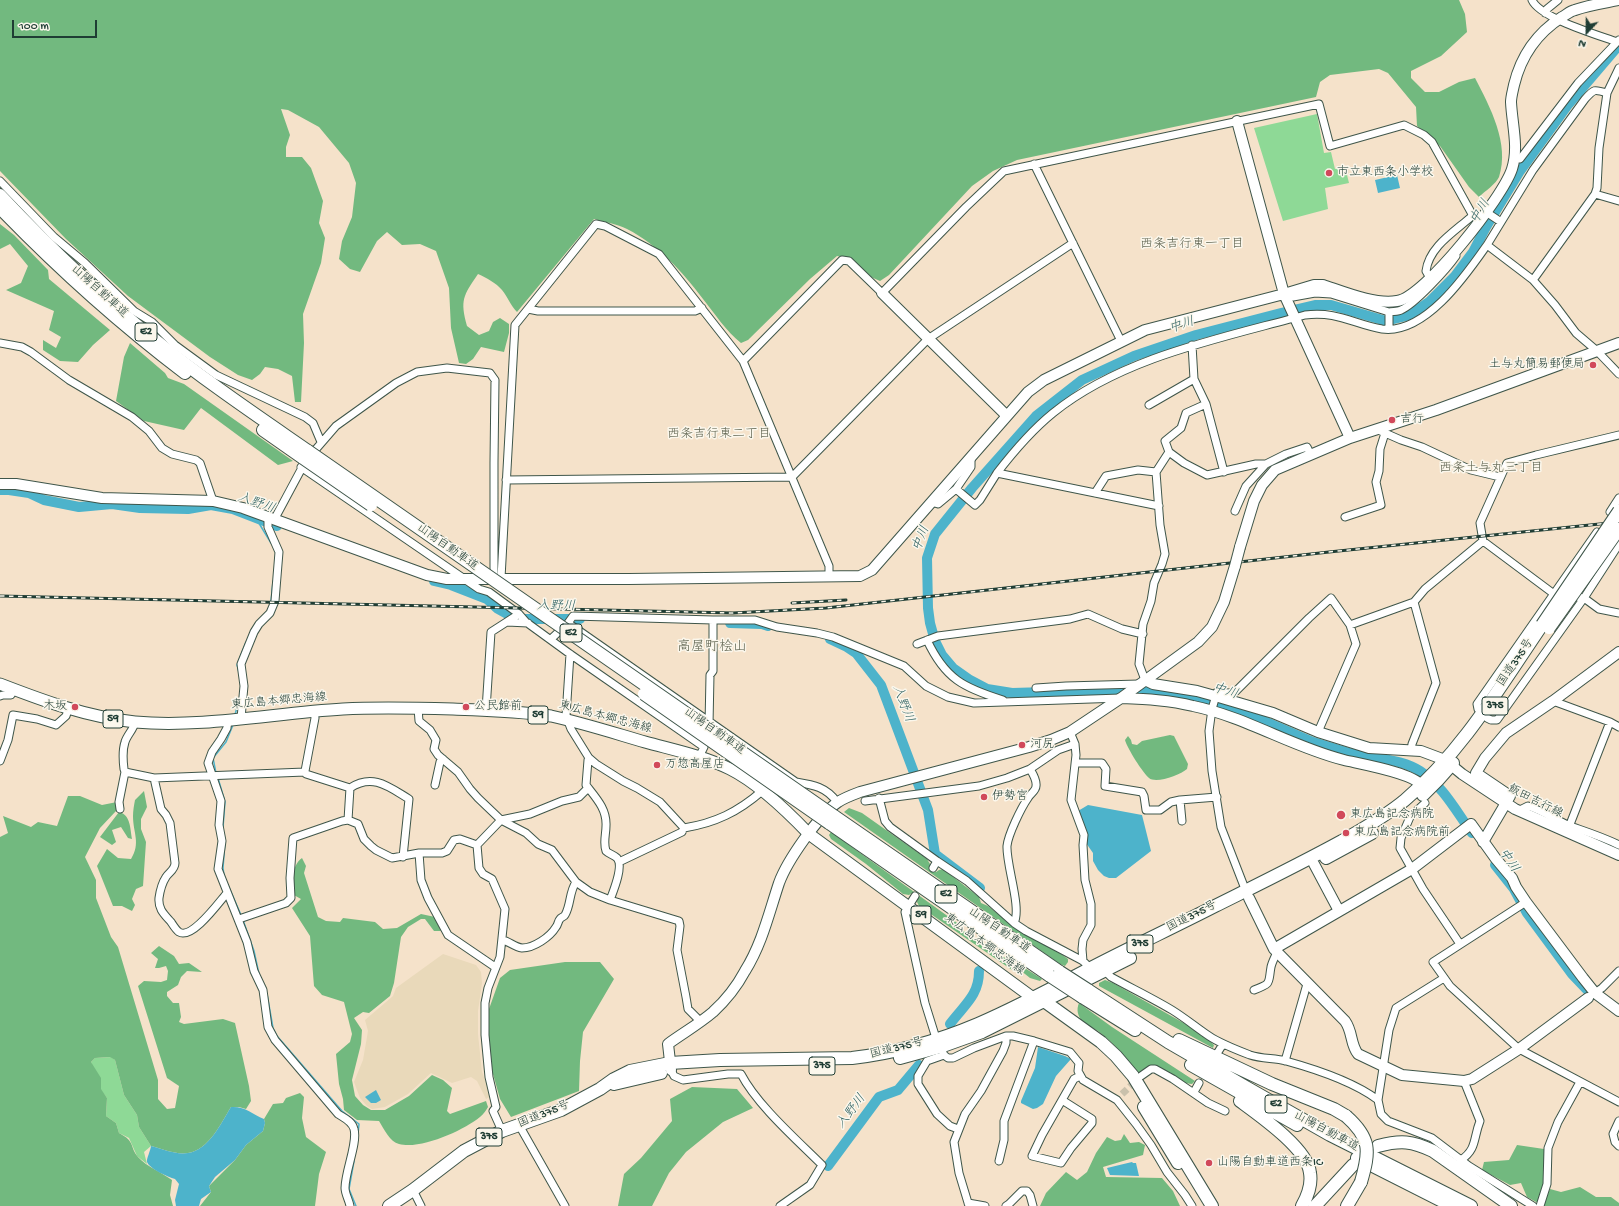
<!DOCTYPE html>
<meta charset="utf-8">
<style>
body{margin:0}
#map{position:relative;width:1619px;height:1206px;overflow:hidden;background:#f5e2ca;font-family:"Gochi Hand",sans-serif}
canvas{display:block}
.north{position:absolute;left:1567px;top:12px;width:40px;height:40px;-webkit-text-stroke:3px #fbf7ec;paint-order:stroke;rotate:202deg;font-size:11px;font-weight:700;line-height:16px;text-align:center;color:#1f3d34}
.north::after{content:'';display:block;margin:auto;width:14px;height:18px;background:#1f3d34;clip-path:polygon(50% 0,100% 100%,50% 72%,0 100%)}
.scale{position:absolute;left:12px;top:20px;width:85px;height:18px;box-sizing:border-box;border:2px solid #1f3d34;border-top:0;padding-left:5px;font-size:12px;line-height:14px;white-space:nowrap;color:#1f3d34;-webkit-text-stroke:3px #fbf7ec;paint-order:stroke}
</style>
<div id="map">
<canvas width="1619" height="1206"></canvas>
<div class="north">N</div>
<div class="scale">100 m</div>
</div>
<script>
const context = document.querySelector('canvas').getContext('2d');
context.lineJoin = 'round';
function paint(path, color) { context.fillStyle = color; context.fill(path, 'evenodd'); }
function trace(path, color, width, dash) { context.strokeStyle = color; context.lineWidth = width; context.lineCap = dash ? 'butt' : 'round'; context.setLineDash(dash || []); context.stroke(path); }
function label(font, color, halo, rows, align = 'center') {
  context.font = font + ' "Gochi Hand","Klee One",sans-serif'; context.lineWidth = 3; context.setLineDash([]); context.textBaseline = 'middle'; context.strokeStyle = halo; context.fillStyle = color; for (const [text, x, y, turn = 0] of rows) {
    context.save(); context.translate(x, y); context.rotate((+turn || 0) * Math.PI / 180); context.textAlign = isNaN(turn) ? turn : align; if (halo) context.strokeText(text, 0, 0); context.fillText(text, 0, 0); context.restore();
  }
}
paint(new Path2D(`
 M443,954l33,11 5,7 1,11 -4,28v23l4,38 9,24 -5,3 -9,-18 -6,-4 -19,6 -21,-10 -23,21 -23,13 -13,2 -5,-3 -7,-8 -6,-16 9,-22 5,-29 -3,-11 28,-24 3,-8z`), '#e9d9ba');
paint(new Path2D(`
 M1317,114l7,39 7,-1 4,17 10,-2 4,16 -24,5 3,21 -45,12 -29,-93z
 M111,1057l4,3 9,35 13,20 2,12 12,19 -7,6 3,12 -10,-8 -8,-18 -10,-5 -3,-10 -10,-7 1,-18 -7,-9 -9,-27 4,-4z`), '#8ed996');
paint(new Path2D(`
 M0,0h1459l6,14 2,18 -26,24 -30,15v7l14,14h14l20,-10 16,-4c15,29 35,66 24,99 -3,7 -14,14 -20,20l-10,-10 -29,-41 -23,-20 -1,-19 -28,-34 -9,-4 -49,6 -10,7 -4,15 -299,63 -24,11 -21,15 -83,89 -9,6 -9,-4 -20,-18 -14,-3 -27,23 -62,61 -7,3c-15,-12 -26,-29 -38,-44 -21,-28 -45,-54 -76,-70 -10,-5 -22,-7 -33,-10l-77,93c-7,-7 -9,-15 -15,-22 -6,-7 -15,-12 -24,-16 -15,22 -18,26 -11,52l12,9 10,-4 4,-9 7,-4 9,6v9l-5,19 -23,-5 -8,12 -7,5 -7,-1 -8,-35 -2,-40 -13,-37 -16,-7 -18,1 -15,-13 -10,9 -17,31 -10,-3 -11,-10 3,-18 10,-24 4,-34 -7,-20 -30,-36 -31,-17 -7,-1 9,26 -4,12v10h16l9,11 12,33 -4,22 6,15 -4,25 -18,51 1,29 -3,59h-6l-3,-26 -14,-7 -13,-2 -5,7 -8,6 -14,-5 -28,-18 -82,-61 -62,-57 -66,-68z
 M0,224l14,11 34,35 1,9 61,51 -17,15 -15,17 -18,-1 -17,-11v-10l13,8 5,-11 -12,-7 5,-19 -48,-21 15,-7 7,-17 -18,-22 -10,5z
 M130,343l35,30 3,5 16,6 109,77 -15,4 -77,-57 -17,22 -40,-9 -28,-20 8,-44z
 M1170,735l4,1 14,28 -1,5c-7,6 -31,15 -38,9 -6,-5 -22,-30 -24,-38l3,-4 3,4 1,4 5,1 5,-4z
 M144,791l3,16 -6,12v10l5,13 -3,44 -7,3 -4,10 3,6 -3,6 -10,-5h-9l-16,-40 10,-17 11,9 13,1c10,-16 2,-26 2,-43 0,-5 1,-11 2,-16z
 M68,796h12l22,9 15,-3 -1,9 -16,17 -15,29 11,23v18l15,39 7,10 40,133v19l9,10 8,-1 4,-22 -12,-8 -29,-92 6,-5 17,1 6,-2 1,-9 -2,-5 -7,2h-4l3,-9 -7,-6 8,-7 15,10 5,8 10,-1 13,9 -15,-1 -6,6 -3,8 -11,7v4l6,7h6l2,14 -2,5 5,2 39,-5 12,4 14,63 2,15 -5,8 -7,-2h-8c-10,16 -22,43 -43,46 -12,2 -25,-4 -37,-7l-12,-19 -2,-12 -13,-20 -9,-35 -5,-3 -15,1 -4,4 10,16v11l6,9 -1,18 10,7 3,10c17,9 10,13 19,24 9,10 23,15 34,23l-2,15 3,11h-173v-369l8,-4 -5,-17 28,11 7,-5 19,4z
 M849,808l13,5 65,46 3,5v5l6,3 3,-2 4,-1 36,28 2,6 7,3 26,21 47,27 7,5v3l-3,4 -5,-2 -216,-152z
 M119,812c12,3 11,17 13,27l-4,-1 -7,-11 -9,3 4,12 -4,3 -12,-8z
 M831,832l129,93 2,5 54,35h4l22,14 -2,2 -10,-3 -10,-8 -5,2 -96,-66 -2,-4 1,-5 -6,-4 -3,2 -6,-1 -37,-30 -35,-25 -2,-4z
 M302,858l4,8 -2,7 14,44 8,4 14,1 3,-4 32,4 8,7 14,-1 24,-14 14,3 6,14h-7l-9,-12h-4l-13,8 -7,10 -7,46 -4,13 -21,17 -6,-1 -9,6 8,12 -1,14 -9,36 3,16 8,9 8,5h14l24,-14 23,-21 11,5 9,8 -5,23 3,3 36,-13 2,6c-2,3 -4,7 -8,10 -16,13 -59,33 -81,27 -9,-2 -15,-15 -20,-23l-22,-1 -13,-10 -1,-11 -4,-15 -3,-30 14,-12 2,-8 -8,-32 -22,-7 -8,-9 -4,-50 -18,-28 9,-9 -9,-5c1,-13 -1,-28 10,-36z
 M565,962h35l14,17 -31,53 -3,29 -1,30 -68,26 -11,-18 -14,-50 3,-40 11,-31 10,-8z
 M1105,980l8,3 76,43 20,14 5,5 -1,3 -114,-62v-3z
 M1079,1003l33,24 83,54 -3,3c-12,0 -26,-17 -40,-19l-14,8c-12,-15 -24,-30 -40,-42 -4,-3 -12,-5 -16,-10 -4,-5 -6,-11 -3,-18z
 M692,1087l45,2 16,19 -30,14 -37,30 -17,21 -17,33h-34l6,-32 17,-16 31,-37 -2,-22z
 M300,1093l4,4 -2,21 4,19 20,15 -7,22 -4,32h-115l11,-14 -2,-6 26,-26 11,-15 17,-14 2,-8 -1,-4 9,-15 10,-1 3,-5z
 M1124,1134l6,9 9,-1 6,3 -2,10 -40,12 3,10 56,1 11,13 7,15h-140l6,-13 20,-21 11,8 10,-8 9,-19 11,-16 8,4 6,-1z
 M1517,1145l27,4 1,32 -7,22 -11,-6 -6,-14 -11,2 -28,-15 2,-8 25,-2z
 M1580,1187l16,10h15l8,6v3h-76l7,-17 11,3z`), '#72b97f');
paint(new Path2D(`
 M1397,175l3,13 -22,5 -3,-13z
 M1088,805l54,10 9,36 -35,27h-7l-5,-2 -6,-6 -5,-9v-8l-7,-10v-12l-8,-20z
 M1038,1047l27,9 6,3 -15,17 -13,28 -6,4 -4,1 -12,-6v-2l14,-33z
 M376,1090l5,10 -5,3h-5l-6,-6z
 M231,1107c14,-1 21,7 33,12l1,4 -2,8 -17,14 -11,15 -20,17 -6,9 2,6 -10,7 -2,7h-23l-1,-6 4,-16 -4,-5c-7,-2 -25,-10 -28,-17 -1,-2 4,-13 4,-16 12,3 25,9 37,7 21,-3 33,-30 43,-46z
 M1132,1162l1,1h3l3,13 -29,-1 -3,-7z`), '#4db3cb');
trace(new Path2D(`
 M253,517l4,3 14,23
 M271,601l2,-20
 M239,672l-2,-7 9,-23
 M235,715l4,-16
 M216,773l-3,-15 13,-16 7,-17
 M218,778l7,24 -2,25
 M224,875l-1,-7 2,-27
 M228,885l13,30
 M243,920l11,31 5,23
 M267,994l6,34 4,8 65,75 17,13 -1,10
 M354,1161l-5,28 7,17`), '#4db3cb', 1.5);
trace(new Path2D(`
 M0,490h9l20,3 15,7 35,7 33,-3 28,4 48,1 23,-4 22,4 44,17
 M434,581l17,4 36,14 11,10 18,10h64
 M730,623l32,1 6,2
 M830,639l17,8 9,6 25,32 47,125 7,44 45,34
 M1472,833c-16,-22 -29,-47 -52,-62 -14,-9 -31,-11 -47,-14l-2,-2 -22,-2 -36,-11 -77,-33 -34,-11 -32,-5 -54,-3 -104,3 -25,-4 -17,-9 -17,-12 -11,-13 -7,-14 -5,-18 -2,-15 -1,-50 8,-24 37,-46 64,-72 46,-36 52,-24 62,-21 85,-22 34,-8h16l55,16 24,-6 19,-13 26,-26 18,-24 13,-25 34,-56 47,-65 52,-61
 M1495,865l19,24 13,24 45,61 20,21
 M950,1024c14,-19 29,-28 29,-53
 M828,1166l51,-69 19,-7 21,-25`), '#4db3cb', 10);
trace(new Path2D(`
 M1122,1094l16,-15`), '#cac1ac', 7, [7, 3.5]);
const street = new Path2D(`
 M1532,0c8,18 66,35 85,42
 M1545,13l2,-4 11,-9
 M1515,158l5,1 58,-76 41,-43
 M1034,164l87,177
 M0,181l54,56 31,26 49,48 18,11 23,23 41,30 89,42 8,6 8,19
 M1595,194l2,-6 2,-40 8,-55 12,-25
 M1619,201l-24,-7 -62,86 22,25 21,28 21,18 22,23
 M1486,212l15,10
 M1533,280l-46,-35 46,-75 52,-71c9,-10 9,-10 22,-6
 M1285,294l8,3 22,-4 16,1 58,18
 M528,309l10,2h157l7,-3
 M1389,329v-17c3,-1 9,0 12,-2 14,-6 46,-41 55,-54
 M0,343l22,4 9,5 38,28 63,37 17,14 13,17 10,6 24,6 4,3 13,38
 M743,361l99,-101 7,1 33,32 84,-86 38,-36 315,-67 11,42 74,-21 20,10 8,7 40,72 -1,3c-17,15 -42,30 -45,54l4,7
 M1194,379l12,25 18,68
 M1149,405l45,-26 -2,-34
 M1376,429l25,11 21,7 49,23 29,7
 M1619,435l-83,20 -29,8 -27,60 3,18 71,53 30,4 15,11 20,4
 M1169,452l-4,-11 16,-13 5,-15 20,-9
 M310,456l26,-30 60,-43 21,-11 30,-4 43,5 5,7 -1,82v116
 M301,467l178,122 10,3 30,22 7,8 44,32 134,93 -5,10
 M997,473c17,-22 35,-43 56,-60 69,-56 169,-75 252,-98 33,-4 48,9 77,14 43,6 84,-54 105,-84
 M506,480l286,-3 136,-138 145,-96
 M956,489l19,16 5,-5 17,-27 162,33
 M1095,493l11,-17 32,-6 18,2
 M931,502l7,2 18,-15 15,-22v-11
 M1235,511l11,-25 20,-22
 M1610,512l9,-14
 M1345,517l36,-12 -5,-23 3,-11 1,-22 5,-16
 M274,520l30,-56
 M501,578l14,-253 81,-101 9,2 54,28 84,107 86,205v10
 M507,622l21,1
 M568,623l228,159c18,3 30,5 41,20
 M551,639l17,-16 5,-7 140,4h42l22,7 40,6 16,4 71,29 22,20 22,11 26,6 147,-5
 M927,640c18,39 37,48 76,60
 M917,644l21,-8 132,-17 18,-5 34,15 21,5
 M570,654l-4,62 5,13 18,29 7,6 27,17 14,7 23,14 24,26c31,-5 54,-16 78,-37
 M1145,680l-6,-16 4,-40 8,-23 3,-18 8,-19 3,-10 -5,-29 -4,-53 13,-20 15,11 23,12 49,-11h10l20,-10 21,-7 3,6
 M1036,688l30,-2 73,-2
 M0,696l3,-1h8l3,-6
 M1553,701l57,21 9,5
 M418,708l1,13 11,9 6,10 -2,9 4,6 20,17 12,17 8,9 23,22 25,13 12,11 14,6 24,32 14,10 20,8 69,21 1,5 -3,24 9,47 2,12 12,12
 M486,710l5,-78 28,-18
 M314,711l1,7 -10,53 1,3 44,14 -2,32
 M1481,713l-3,-4 -1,-5 120,-172 20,14
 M241,718l3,-32 -3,-22 13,-32 5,-8 11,-11 5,-12 4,-49 -11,-25v-9
 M1487,718l4,2h6l87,-122 35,-54
 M228,719l-1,9 -6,11 -9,13 -4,11 13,38 -2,24 3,16 -4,28 29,73 7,29 9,19 5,37 7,13 63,74c6,4 14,7 16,15 4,14 -9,42 -9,59 0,6 4,12 5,18
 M709,725l1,-50 3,-4v-51
 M1070,732l5,12 1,11 -5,45 13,35 -1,10 2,35 6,24v21l-8,15 -1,9 1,12
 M1318,732l38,-88 -6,-19
 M1411,750l1,-6 24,-61 -22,-81
 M589,758l-1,2 -2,25c10,13 21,24 20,41 0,9 -3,16 0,25 3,3 8,4 11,7 7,8 -4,34 -7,42
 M0,761l8,-21 5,-25 24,4 19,6 10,-9 2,-6
 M1076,763h26l4,6 -1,17 37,6 2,4 2,14h14l11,-8 9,-2 37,-3
 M125,772l29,6 7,31 5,6 4,8 5,40c0,7 -6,9 -9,14 -4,6 -6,14 -7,21 -1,11 5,16 12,24 2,3 5,8 8,10 13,8 40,-30 48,-39
 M154,778l151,-6
 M435,785l5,-23 3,-3
 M350,788c23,-15 39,-1 59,11l-6,58
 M879,798l6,23 5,6 47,34 30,20 47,42 12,8 57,30 7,7
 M1180,800l2,21
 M865,801l114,-15 28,-8 23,-9 28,-19 17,-6
 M1425,803l-15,14 -9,21 -1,10 23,41 37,55
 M120,809l-1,-7 6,-30 -1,-3c-1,-8 -2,-18 1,-27 2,-7 9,-13 10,-20
 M1520,810l8,-4c15,5 28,14 42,20 17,6 33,11 49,19
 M1567,832l43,-110
 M477,845l2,23 4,6 9,5 13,30 -5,48 -12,31 -3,15v32l4,42 7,30 -3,4 9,20
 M477,845l24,-25 29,-6 32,-13 17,-4 9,-9
 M419,853l2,27 7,18 20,37 47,32
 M619,862l63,-30 2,-4
 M933,868l4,-7
 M1247,894l-26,-67 -9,-56 -3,-40 3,-22 5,-17 12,1 7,-2 73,-73 22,-20 19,27 64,-23 11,-13 58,-48
 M915,896l-10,16 20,91 10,32 9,20 4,3h5l21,-10 32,-12h7l21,5 36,11 9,11 -1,8 5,9 34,20 19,24 15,21 16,27 18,23 7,11
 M1526,902l-93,60 17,24 69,63 100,53
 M239,919l47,-16 5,-5 -1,-20 3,-40 49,-17 6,-1 10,4 6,15 7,7 5,4 16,8 27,-5h23l5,-2 7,-11 6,-1 17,6
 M1014,923c8,-15 -8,-58 -7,-77 1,-11 14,-38 21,-48 2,-4 8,-7 8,-12 1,-6 -3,-12 -6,-17
 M502,940c7,1 12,7 20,8 12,0 28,-11 34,-21 2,-2 2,-6 4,-8 1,-2 4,-2 5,-4 6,-10 4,-23 11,-33
 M1105,971l6,6c20,11 41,21 61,33 13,8 25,18 37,26 12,8 28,14 41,19 12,4 24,3 36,6 29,8 68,21 92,39l3,14 7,7 44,17 37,28 64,40
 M1254,990c18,-7 14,-6 17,-23 1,-5 4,-10 6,-15
 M1592,995l10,-7 17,-17
 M1218,1052l5,-8
 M944,1055l-17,6 -9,15v8l19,30 13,12 8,3
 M1285,1061l22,-77
 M671,1070l3,6 9,4 45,-6h13c16,31 56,66 81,91l-12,20 -30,21
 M1141,1076l10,-7h4l18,10 35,24 17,8
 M1194,1092l5,-9
 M1062,1100l30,19v4l-21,25 -10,15 -29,-7 10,-21 32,-56 6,-3
 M1378,1100l11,-70 7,-22 48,-30
 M1619,1121l-6,13 2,8 4,4
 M519,1125l46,81
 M1461,1160c16,-11 12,-21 19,-39l-16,-40
 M999,1161l5,-21v-19l30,-80
 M413,1190l8,16
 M968,1203l17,3
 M969,1206l-10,-33 -5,-31 11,-28 16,-23 22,-40 3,-8v-7
 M1006,1206l3,-2 13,-13h5l3,4 3,11
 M1540,1206l7,-22 1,-36 10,-26 22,-40`);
const secondary = new Path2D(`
 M1237,121l47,173 66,144
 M882,293l125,123
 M0,484h16l86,14 111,3 30,7 184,67 20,4h182l231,-3 12,-6 156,-178 16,-12 101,-50 139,-36 30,-9h9c21,7 52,20 74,16 28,-4 106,-104 115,-132 7,-21 0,-45 -1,-67 0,-5 2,-12 3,-17 7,-29 23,-52 48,-68 4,-2 8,-6 13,-7 14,-5 29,-7 44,-10
 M1240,547l14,-46 8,-16 13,-15 75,-32 86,-28 183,-67
 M1145,680l8,4 44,7 18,5 58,17 45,19 51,16 52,3 24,9 17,14 53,35 104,46
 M1121,698c24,1 49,2 72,8 53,11 99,41 151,54 17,4 69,13 77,25
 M1483,842l27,-46 -34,-23 9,-15 21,-25 47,-32 66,-49
 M1314,864l25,47
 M1249,898l25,51 71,72c8,11 5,23 13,33l44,21 62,6 8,-2 47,-30 69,-51
 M1274,949l138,-80 59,-45 25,35 16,19 4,9 10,15 57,76 12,15 24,18
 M671,1070l-3,-26c15,-11 31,-20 45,-32 12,-11 24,-26 32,-41 17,-27 24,-58 34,-88 8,-22 39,-67 59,-81 6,-4 14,-7 22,-10l169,-45 22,-7 19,-8 51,-34 77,-56 14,-15 12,-25 11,-36`);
const primary = new Path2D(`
 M0,684c44,17 87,33 135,38 68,6 139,-9 208,-13 36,-2 73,-1 110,0 31,1 68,2 98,7 32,7 63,17 94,26 29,8 59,14 85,27 28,14 57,42 79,65l224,164`);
const highway = new Path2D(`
 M0,195c49,52 100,101 155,145 49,40 101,75 153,111
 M0,208c58,60 119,115 185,165
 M263,430l40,28
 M1423,795l15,-15 15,-17
 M834,816l226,156
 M829,823l221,153
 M1326,858l46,-25
 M1088,990l80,52 76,44 86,49 141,71
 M1082,997l53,33
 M1039,999l5,2 57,41 15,14 17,20 79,130
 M1179,1040l93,44 62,25 12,7
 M900,1058l40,-11 42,-15 148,-74
 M1191,1065l106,60
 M614,1084l47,-11
 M1240,1101c19,14 68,48 70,72 2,11 -3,24 -8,33
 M1144,1107l34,56
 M1378,1146c23,-6 34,-5 55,5l78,55
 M1357,1158l95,48
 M389,1206l24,-16 51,-39 38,-20 59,-21 39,-21 14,-10 16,-8 40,-8 50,-3 132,-2c43,-5 86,-17 126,-34 37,-16 73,-35 109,-54 42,-22 85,-42 128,-64 42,-21 85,-42 127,-65 22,-13 44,-25 63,-41 57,-48 96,-115 137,-175
 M1315,1206l38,-41
 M1347,1206l14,-24`);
trace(street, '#3f564a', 9);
trace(secondary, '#3f564a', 12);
trace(primary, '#3f564a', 13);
trace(highway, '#3f564a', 14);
trace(street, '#fff', 7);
trace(secondary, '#fff', 10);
trace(primary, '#fff', 11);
trace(highway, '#fff', 12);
const rail = new Path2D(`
 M0,596l733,17 93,-5 503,-56 290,-30
 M792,603l54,-3`);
trace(rail, '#1f3d34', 3);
trace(rail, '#fbf7ec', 1.5, [4.5]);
const secondaryBridge = new Path2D(`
 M1235,566l5,-19`);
const highwayBridge = new Path2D(`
 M308,451l526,365
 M303,458l68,47
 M1542,625l77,-114
 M1549,628l70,-99
 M644,694l185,129
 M1060,972l28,18
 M1050,976l32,21
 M1346,1116c25,22 24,35 15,66`);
trace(secondaryBridge, '#3f564a', 12, []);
trace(highwayBridge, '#3f564a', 14, []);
trace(secondaryBridge, '#fff', 10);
trace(highwayBridge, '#fff', 12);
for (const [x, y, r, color] of [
 [1329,173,4,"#d1495b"],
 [1593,365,4,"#d1495b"],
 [1392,420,4,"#d1495b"],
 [75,707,4,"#d1495b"],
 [466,707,4,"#d1495b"],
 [1022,745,4,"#d1495b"],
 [657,765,4,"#d1495b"],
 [984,797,4,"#d1495b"],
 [1341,815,5,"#d1495b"],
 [1346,833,4,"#d1495b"],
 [1209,1163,4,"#d1495b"]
]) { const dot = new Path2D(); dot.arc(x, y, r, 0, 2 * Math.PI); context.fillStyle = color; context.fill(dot); trace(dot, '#fbf7ec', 1.5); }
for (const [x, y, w] of [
 [146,332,22],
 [571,633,22],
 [1495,706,26],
 [538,715,20],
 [113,719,20],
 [946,894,22],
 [921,915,20],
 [1140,944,26],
 [822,1066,26],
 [1276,1104,22],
 [489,1137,26]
]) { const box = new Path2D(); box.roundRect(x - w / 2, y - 9, w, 18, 3); context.fillStyle = '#fbf7ec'; context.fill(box); trace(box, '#1f3d34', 1); }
label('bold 11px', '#1f3d34', null, [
 ["E2",146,332],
 ["E2",571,633],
 ["375",1495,706],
 ["59",538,715],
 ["59",113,719],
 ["E2",946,894],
 ["59",921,915],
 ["375",1140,944],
 ["375",822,1066],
 ["E2",1276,1104],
 ["375",489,1137]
]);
label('12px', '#1f3d34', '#fbf7ec', [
 ["市立東西条小学校",1337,173],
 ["土与丸簡易郵便局",1585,365,"right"],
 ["吉行",1400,420],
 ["木坂",67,707,"right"],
 ["公民館前",474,707],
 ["河尻",1030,745],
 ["万惣高屋店",665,765],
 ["伊勢宮",992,797],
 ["東広島記念病院",1350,815],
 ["東広島記念病院前",1354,833],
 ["山陽自動車道西条IC",1217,1163]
], 'left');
label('12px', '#1f3d34', '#fbf7ec', [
 ["山陽自動車道",99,292,42],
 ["山陽自動車道",447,548,35],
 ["国道375号",1516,663,-56],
 ["東広島本郷忠海線",279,702,-5],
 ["東広島本郷忠海線",605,718,15],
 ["山陽自動車道",714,732,35],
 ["飯田吉行線",1535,802,27],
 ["国道375号",1192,917,-27],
 ["山陽自動車道",999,931,34],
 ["東広島本郷忠海線",984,945,36],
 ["国道375号",897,1049,-14],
 ["国道375号",544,1115,-22],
 ["山陽自動車道",1326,1132,28]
]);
label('italic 13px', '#2d6061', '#fbf7ec', [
 ["中川",1481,212,-59],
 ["中川",1182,326,-18],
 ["入野川",256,504,19],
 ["中川",922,539,-68],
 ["入野川",556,607,1],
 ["中川",1225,692,18],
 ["入野川",902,704,69],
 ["中川",1508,861,55],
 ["入野川",852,1112,-53]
]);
label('13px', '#5e634f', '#fbf7ec', [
 ["西条吉行東一丁目",1192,245],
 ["西条吉行東二丁目",719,435],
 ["西条土与丸三丁目",1491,469]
]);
label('14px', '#5e634f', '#fbf7ec', [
 ["高屋町桧山",712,648]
]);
</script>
